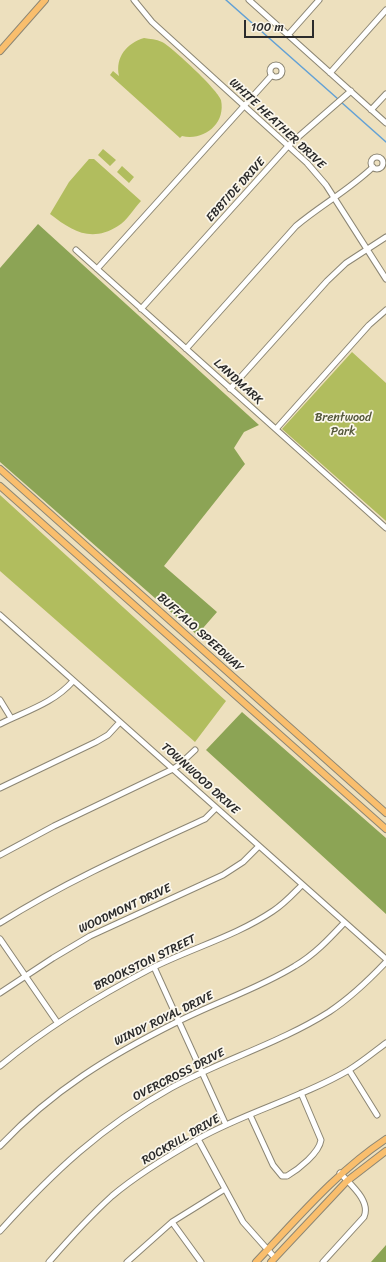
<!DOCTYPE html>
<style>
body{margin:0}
#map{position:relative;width:386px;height:1262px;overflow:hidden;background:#ede0be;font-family:Sriracha,sans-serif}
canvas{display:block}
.scale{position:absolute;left:244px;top:20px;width:70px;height:18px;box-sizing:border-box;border:2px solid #2b2b2b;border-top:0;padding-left:5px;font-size:12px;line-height:14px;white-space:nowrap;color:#2b2b2b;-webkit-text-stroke:3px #fbf7ec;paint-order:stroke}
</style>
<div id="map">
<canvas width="386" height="1262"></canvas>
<div class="scale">100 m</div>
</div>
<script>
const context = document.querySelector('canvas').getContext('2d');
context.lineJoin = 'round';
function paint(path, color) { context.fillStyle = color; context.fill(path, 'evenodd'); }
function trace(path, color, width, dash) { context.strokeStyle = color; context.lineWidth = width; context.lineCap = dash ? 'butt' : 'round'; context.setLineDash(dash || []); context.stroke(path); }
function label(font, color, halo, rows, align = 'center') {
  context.font = font + ' Sriracha,sans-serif'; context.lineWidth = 3.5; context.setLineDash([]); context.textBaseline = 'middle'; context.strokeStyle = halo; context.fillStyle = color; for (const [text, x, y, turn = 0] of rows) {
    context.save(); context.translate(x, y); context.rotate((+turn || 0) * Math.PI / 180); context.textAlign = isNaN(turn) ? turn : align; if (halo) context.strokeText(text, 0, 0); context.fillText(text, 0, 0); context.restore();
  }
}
paint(new Path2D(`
 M144,38c6,1 12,1 18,4 10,5 56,48 59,58 5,24 -17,41 -39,36l-2,2 -70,-63 3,-4 6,5c-4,-19 8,-33 25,-38z
 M103,149l13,11 -6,6 -12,-11z
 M89,159h5l47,42c-7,7 -14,20 -23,25 -27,17 -46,5 -68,-12l19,-32z
 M122,166l12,11 -5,6 -12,-11z
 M352,352l34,31v138l-104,-92z
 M0,495l226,206 -31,41 -195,-171z`), '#b1bd5e');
paint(new Path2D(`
 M38,224l221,201 -15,7 -10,16 11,16 -81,102 53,46 -20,23 -197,-173v-194z
 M242,712l144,126v76l-180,-164z
 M386,1245v17h-15z`), '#8ca455');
trace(new Path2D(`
 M226,0l112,99
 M341,102l45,40`), '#63a1d5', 1.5);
const minor = new Path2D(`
 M134,0l18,22 155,141 19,22 60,94
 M249,0l137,123
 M288,35l31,-35
 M270 71a6 6 0 1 1 12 0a6 6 0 1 1-12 0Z
 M330,73l56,-63
 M371,110l15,-16
 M371 163a6 6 0 1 1 12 0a6 6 0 1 1-12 0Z
 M76,250l310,278
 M97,269l175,-194
 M141,309l148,-164 62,-54
 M186,349l110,-123c25,-21 53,-36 77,-59
 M230,389l97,-108 19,-18 40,-26
 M276,429l93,-104 17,-15
 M0,615l386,344
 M0,700l11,18
 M0,724c26,-13 54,-21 73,-43
 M0,788l96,-46 12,-7 12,-13
 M0,855l54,-29 119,-57 6,-4 16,-15
 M0,923c65,-41 135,-72 205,-104l11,-11
 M0,939l57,83
 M154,967l72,158
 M0,993l53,-35 37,-22 133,-61 20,-13 16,-16
 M0,1066c47,-39 98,-70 152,-98 40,-20 84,-32 121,-57 11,-7 20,-17 29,-26
 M349,1070l28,45
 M250,1115l23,50 9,11h5c12,-7 32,-23 34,-36l-20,-47
 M198,1139l45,83 32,36
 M0,1146c53,-56 109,-90 177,-124 39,-20 81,-33 118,-56 19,-11 34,-27 49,-43
 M172,1222l29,40
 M0,1231c53,-59 101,-104 171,-143 51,-28 109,-45 158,-76 21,-14 39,-31 57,-50
 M49,1262c20,-23 40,-45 63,-66 26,-22 56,-40 86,-57 48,-27 103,-41 151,-69 13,-8 25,-18 37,-27
 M127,1262l45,-40 53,-33
 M323,1262l41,-45c7,-16 -13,-32 -24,-44`);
const major = new Path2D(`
 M0,51l45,-51
 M0,469l386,344
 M0,486l386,343
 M256,1262c42,-44 79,-89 130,-123
 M271,1262l76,-81 39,-30`);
trace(minor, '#8c8674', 7);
trace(major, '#8c8674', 8);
trace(minor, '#fff', 5);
trace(major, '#f9be6d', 6);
label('12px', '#2b2b2b', '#fbf7ec', [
 ["WHITE HEATHER DRIVE",277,124,43],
 ["EBBTIDE DRIVE",236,190,-48],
 ["LANDMARK",238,382,42],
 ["BUFFALO SPEEDWAY",200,633,42],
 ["TOWNWOOD DRIVE",200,779,42],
 ["WOODMONT DRIVE",125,909,-25],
 ["BROOKSTON STREET",145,963,-26],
 ["WINDY ROYAL DRIVE",164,1019,-26],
 ["OVERCROSS DRIVE",179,1075,-27],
 ["ROCKRILL DRIVE",181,1140,-30]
]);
label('12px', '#53573a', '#fbf7ec', [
 ["Brentwood",343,418],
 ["Park",343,432]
]);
</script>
